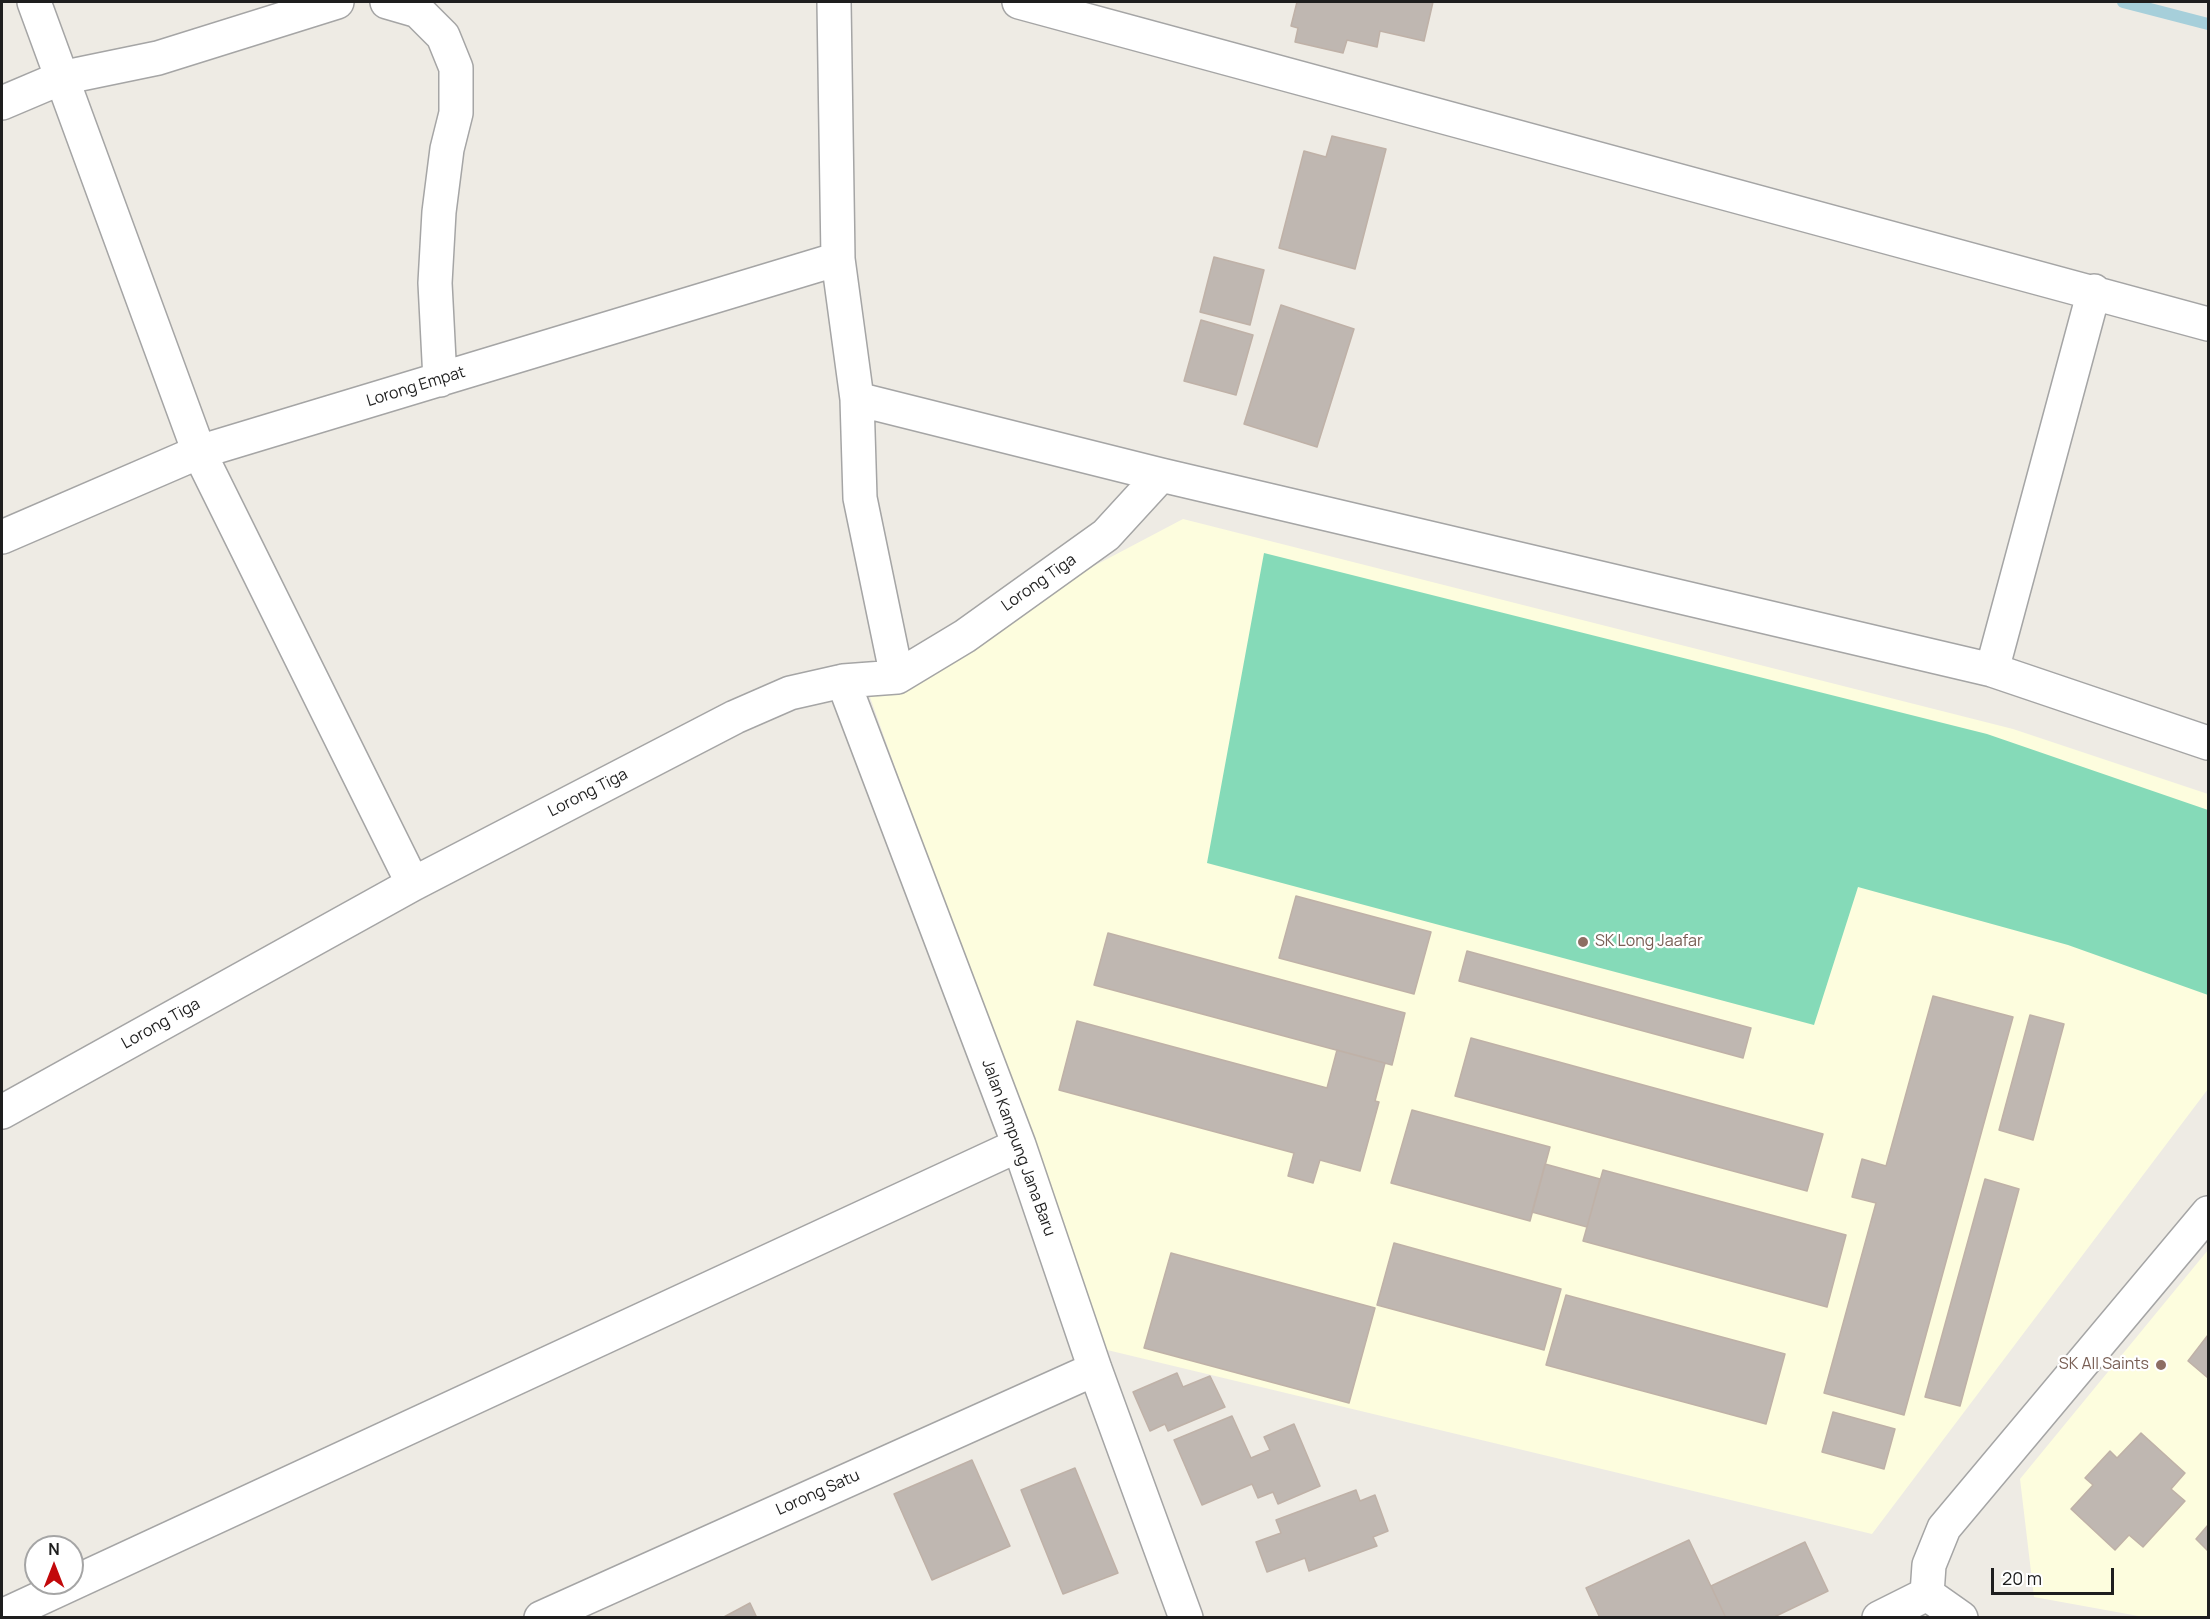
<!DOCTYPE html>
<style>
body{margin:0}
#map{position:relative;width:2210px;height:1619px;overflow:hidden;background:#eeebe4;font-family:Manrope,sans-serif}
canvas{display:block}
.frame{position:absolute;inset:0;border:3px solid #1e1e1e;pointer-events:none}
.north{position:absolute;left:24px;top:1535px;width:60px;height:60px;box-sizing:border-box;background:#fff;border:2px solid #a5a5a5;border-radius:50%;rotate:0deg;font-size:16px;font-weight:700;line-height:24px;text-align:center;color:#1e1e1e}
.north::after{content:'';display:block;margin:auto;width:21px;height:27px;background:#c2090b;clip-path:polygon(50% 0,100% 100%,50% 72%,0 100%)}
.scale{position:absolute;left:1991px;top:1568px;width:123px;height:27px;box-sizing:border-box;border:3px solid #1e1e1e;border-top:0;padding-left:8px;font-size:18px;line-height:21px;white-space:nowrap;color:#1e1e1e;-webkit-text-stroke:4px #fff;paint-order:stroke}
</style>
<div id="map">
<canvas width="2210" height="1619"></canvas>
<div class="frame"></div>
<div class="north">N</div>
<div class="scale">20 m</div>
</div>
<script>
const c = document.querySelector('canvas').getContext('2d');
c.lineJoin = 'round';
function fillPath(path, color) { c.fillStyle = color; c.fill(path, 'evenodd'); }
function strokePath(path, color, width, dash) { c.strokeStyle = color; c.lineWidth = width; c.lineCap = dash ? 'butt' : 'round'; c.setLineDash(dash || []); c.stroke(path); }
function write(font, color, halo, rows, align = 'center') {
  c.font = font + ' Manrope,sans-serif'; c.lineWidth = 4.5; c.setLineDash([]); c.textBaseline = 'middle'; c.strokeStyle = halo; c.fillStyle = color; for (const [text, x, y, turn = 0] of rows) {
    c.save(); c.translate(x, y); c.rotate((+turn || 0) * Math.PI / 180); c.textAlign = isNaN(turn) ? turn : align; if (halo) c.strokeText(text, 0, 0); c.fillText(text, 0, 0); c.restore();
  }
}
const education = new Path2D(`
 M1183 519 2013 729 2208 794V1089L1872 1534 1103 1349 866 686Z
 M2208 1250V1617H2144L2034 1597 2020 1479Z`);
const pitch = new Path2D(`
 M1264 553 1987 734 2208 810V995L2068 945 1858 887 1814 1025 1207 863Z`);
const stream = new Path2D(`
 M2123 2 2208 24`);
const building = new Path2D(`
 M1297 2H1433L1424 41 1380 31 1377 47 1347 40 1343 53 1295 42 1298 28 1291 26Z
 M1332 136 1386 149 1355 269 1279 248 1304 151 1326 157Z
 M1214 257 1264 270 1250 325 1200 312Z
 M1281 305 1354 329 1317 447 1244 424Z
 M1201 320 1253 335 1236 395 1184 381Z
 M1296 896 1431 932 1414 994 1279 958Z
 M1108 933 1405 1013 1392 1065 1094 985Z
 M1467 951 1751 1028 1743 1058 1459 981Z
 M1933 996 2013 1017 1904 1415 1824 1393 1876 1203 1852 1197 1862 1159 1886 1166Z
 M2030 1015 2064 1024 2033 1140 1999 1130Z
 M1077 1021 1327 1088 1337 1050 1385 1063 1375 1101 1379 1102 1360 1171 1320 1160 1313 1183 1288 1176 1294 1153 1059 1090Z
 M1471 1038 1823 1134 1807 1191 1455 1096Z
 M1412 1110 1550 1147 1530 1221 1391 1183Z
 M1545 1164 1600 1179 1587 1227 1532 1212Z
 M1603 1170 1846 1235 1827 1307 1583 1241Z
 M1985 1179 2019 1189 1960 1406 1925 1397Z
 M1394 1243 1561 1289 1544 1350 1377 1305Z
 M1171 1253 1375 1308 1349 1403 1144 1348Z
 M1566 1295 1785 1354 1766 1424 1546 1365Z
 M2208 1335V1378L2188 1361Z
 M1177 1373 1183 1387 1210 1376 1225 1407 1168 1431 1165 1424 1150 1431 1133 1392Z
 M1833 1412 1895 1429 1884 1469 1822 1452Z
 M1232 1416 1251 1458 1270 1450 1264 1437 1294 1424 1320 1486 1278 1504 1273 1492 1258 1498 1252 1484 1202 1505 1174 1440Z
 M2141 1433 2185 1473 2171 1489 2185 1501 2143 1547 2129 1535 2115 1550 2071 1509 2093 1485 2085 1478 2110 1451 2117 1458Z
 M972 1460 1010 1546 932 1580 894 1494Z
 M1075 1468 1118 1573 1063 1594 1021 1490Z
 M1356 1490 1360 1501 1375 1495 1388 1531 1373 1537 1377 1546 1309 1571 1305 1558 1267 1572 1256 1542 1281 1533 1276 1520Z
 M2208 1525V1551L2196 1539Z
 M1689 1540 1726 1618H1600L1586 1588Z
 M1805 1542 1828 1591 1772 1618H1726L1711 1586Z
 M750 1603 757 1618H722Z`);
const street = new Path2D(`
 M34 2 199 452 413 884
 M387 2 418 11 443 36 456 68V113L447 149 439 212 435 283 440 380
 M834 2 838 259 857 399 860 498 897 677
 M1019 2 2208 324
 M2 103 61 78 158 58 337 2
 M857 399 1161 475 1992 670 2208 743
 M2 537 199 452 838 259
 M1992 670 2094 291
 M843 681 1019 1145 1095 1369 1186 1618
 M2 1112 413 884 735 717 790 693 843 681 897 677 965 636 1106 535 1161 475
 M2 1616 1019 1145
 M541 1618 1095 1369
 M1879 1618 1927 1594
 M1961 1618 1927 1594 1929 1565 1944 1528 2208 1213`);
const markers = [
 [1583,942,6,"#8d6e63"],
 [2161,1365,6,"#8d6e63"]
];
const streetNames = [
 ["Lorong Empat",416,387,-17],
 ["Lorong Tiga",1039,583,-35],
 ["Lorong Tiga",588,793,-27],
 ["Lorong Tiga",161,1024,-29],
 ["Jalan Kampung Jana Baru",1018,1148,70],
 ["Lorong Satu",818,1493,-24]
];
const educationNames = [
 ["SK Long Jaafar",1595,942],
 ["SK All Saints",2149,1365,"right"]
];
fillPath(education, '#fdfdde');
fillPath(pitch, '#85dab8');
strokePath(stream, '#a6cfda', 12);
fillPath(building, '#bfb7b1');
strokePath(building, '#bfb1a7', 1.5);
strokePath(street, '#a5a5a5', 36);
strokePath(street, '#fff', 33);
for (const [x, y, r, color] of markers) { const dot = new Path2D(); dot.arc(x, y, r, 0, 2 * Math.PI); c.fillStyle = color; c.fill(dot); strokePath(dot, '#fff', 2); }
write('16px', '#1e1e1e', '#fff', streetNames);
write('16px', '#785e54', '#fff', educationNames, 'left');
</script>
